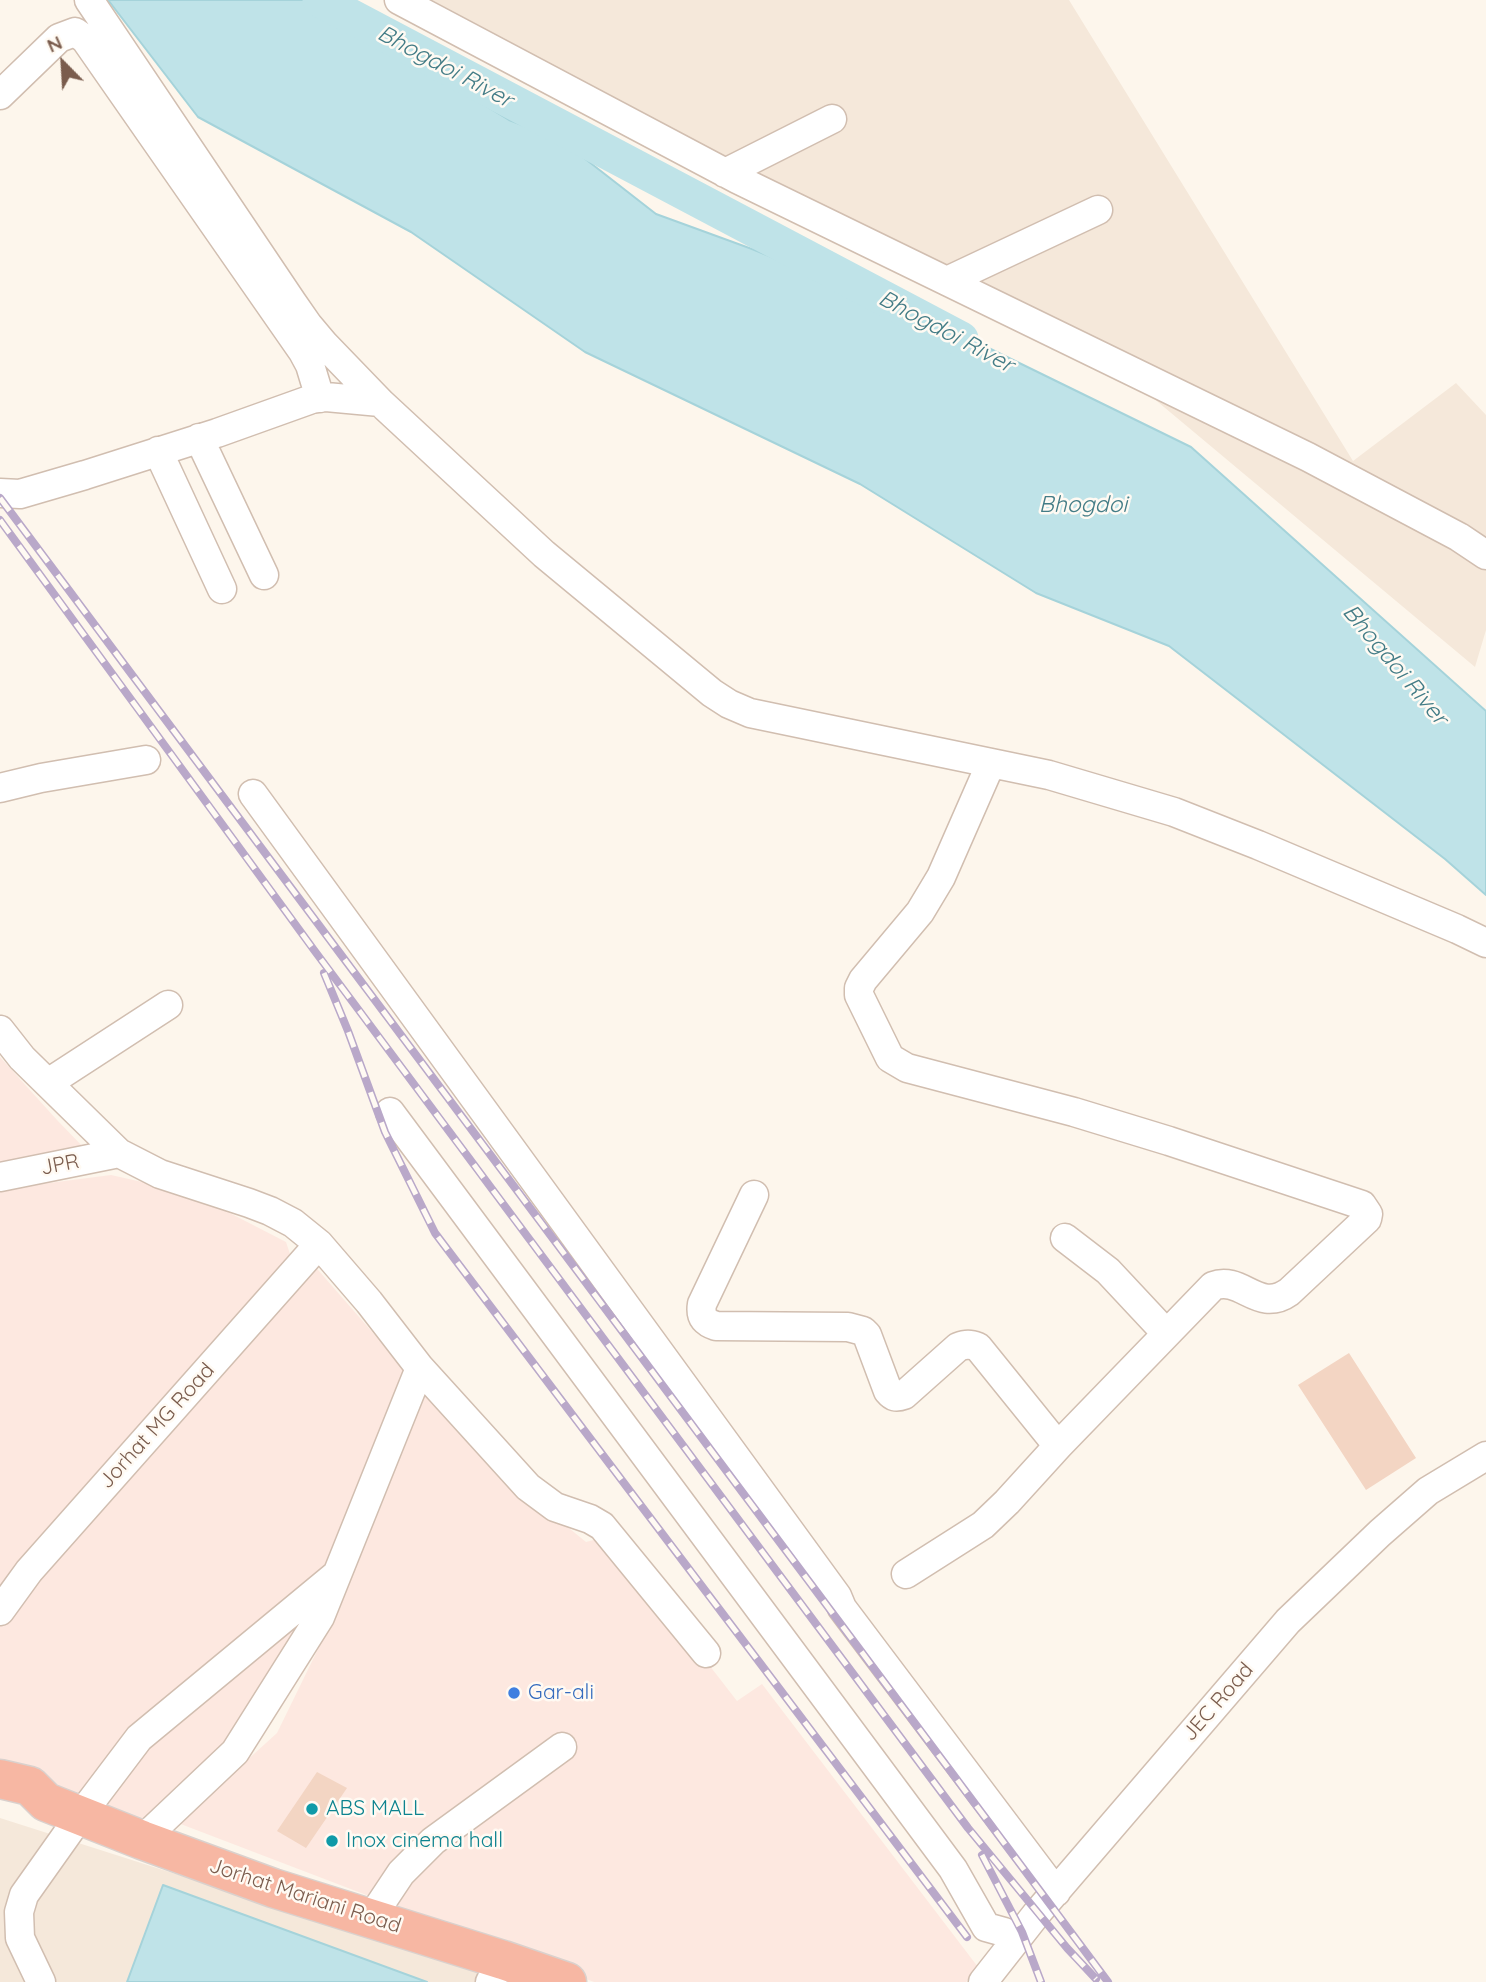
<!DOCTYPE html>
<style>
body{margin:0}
#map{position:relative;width:1486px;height:1982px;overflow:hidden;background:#fdf6ec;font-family:Quicksand,sans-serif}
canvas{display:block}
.north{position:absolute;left:28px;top:28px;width:70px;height:70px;-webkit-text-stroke:5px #fffaf3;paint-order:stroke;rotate:336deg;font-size:19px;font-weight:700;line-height:28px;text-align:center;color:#7a5c4d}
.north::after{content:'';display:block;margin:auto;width:24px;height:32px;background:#7a5c4d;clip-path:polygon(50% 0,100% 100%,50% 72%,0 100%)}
</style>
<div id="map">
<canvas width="1486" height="1982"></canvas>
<div class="north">N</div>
</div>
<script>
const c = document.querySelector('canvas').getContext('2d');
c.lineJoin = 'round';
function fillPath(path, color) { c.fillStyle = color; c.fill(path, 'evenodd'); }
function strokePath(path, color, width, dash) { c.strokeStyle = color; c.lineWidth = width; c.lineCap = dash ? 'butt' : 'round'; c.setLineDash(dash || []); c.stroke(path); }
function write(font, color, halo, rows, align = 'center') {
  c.font = font + ' Quicksand,sans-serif'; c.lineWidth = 5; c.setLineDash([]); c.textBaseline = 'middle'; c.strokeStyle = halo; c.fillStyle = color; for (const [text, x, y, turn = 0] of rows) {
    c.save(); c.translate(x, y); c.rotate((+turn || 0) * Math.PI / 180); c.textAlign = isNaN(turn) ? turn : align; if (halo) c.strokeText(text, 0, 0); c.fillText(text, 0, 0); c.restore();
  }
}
const residential = new Path2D(`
 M422 0H1069L1353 461 1456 383 1486 415V630L1475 667 1152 397 683 157Z
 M0 1818 229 1891 529 1982H0Z`);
const commercial = new Path2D(`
 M0 1057 57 1120 90 1154 0 1166Z
 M111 1175 191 1193 286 1242 293 1263 0 1595V1192L18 1187Z
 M312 1263 408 1373 283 1687 143 1821 0 1771V1624Z
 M425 1392 515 1484 586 1542 609 1536 737 1701 762 1684 978 1967 966 1982H594L178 1823 277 1733 320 1645Z`);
const water = new Path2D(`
 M108 0H337L450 84 509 120 561 140 656 214 752 249 960 334 1191 447 1486 711V895L1445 859 1169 646 1036 593 860 484 585 352 411 232 198 117Z
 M163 1885 427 1982H127Z`);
const river = new Path2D(`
 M320 0 961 339`);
const building = new Path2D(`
 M1349 1353 1416 1458 1366 1490 1298 1385Z
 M317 1772 347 1788 306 1848 277 1831Z`);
const minor = new Path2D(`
 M89 0 292 302 308 325 324 344 380 402 544 554 712 693 729 704 750 713 1049 775 1174 812 1258 845 1457 929 1486 943
 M399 0 737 179 1308 457 1459 537 1486 555
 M0 95 59 38 75 32 85 39 303 352 310 365 320 398
 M725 173 832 119
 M947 281 1098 210
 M199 438 264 575
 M158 451 222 589
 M0 493 20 494 85 475 217 433 312 399 326 397 380 402
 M0 788 41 778 146 760
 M253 794 837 1596 842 1608 1056 1892
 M0 1030 22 1058 119 1153 160 1174 249 1203 270 1211 293 1223 319 1244 369 1302 420 1368 528 1487 555 1507 590 1519 602 1526 706 1653
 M48 1083 168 1005
 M390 1112 953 1869 986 1927 1004 1932 1017 1938
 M0 1177 119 1153
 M754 1195 702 1304C700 1316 704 1322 716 1326L848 1327 863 1331 867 1335 888 1391C893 1397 896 1398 904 1395L958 1347C966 1344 970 1344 978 1347L1058 1446
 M1065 1238 1108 1271 1166 1333
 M906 1574 983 1525 1007 1502 1058 1446 1213 1286C1242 1275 1258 1314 1289 1292L1367 1219 1368 1214 1362 1205 1169 1141 1074 1112 907 1068 890 1058 859 995V988L863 980 920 912 941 877 991 763
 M0 1611 29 1571 319 1244
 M142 1840 235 1752 320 1617 420 1368
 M371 1918 401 1873 433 1841 562 1747
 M41 1982 20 1938 19 1912 24 1895 80 1816 139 1738 336 1575
 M490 1982 503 1960
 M983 1982 1038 1912 1288 1621 1380 1533 1428 1491 1486 1456`);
const highway = new Path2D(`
 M0 1779 30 1786 46 1802 142 1840 273 1888 503 1960 567 1982`);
const rail = new Path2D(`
 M0 498 1108 1982
 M0 520 314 950 968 1828 1067 1948 1096 1979
 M324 973 348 1031 385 1132 435 1233 967 1937
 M982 1855 1022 1932 1041 1982`);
const markers = [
 [514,1693,7,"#3f7fe0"],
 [312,1809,7,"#0f9aa8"],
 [332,1841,7,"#0f9aa8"]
];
const streetNames = [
 ["JPR",60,1165,-11],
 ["Jorhat MG Road",157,1426,-48],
 ["JEC Road",1218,1702,-49],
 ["Jorhat Mariani Road",305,1896,18]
];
const shopNames = [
 ["Gar-ali",528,1693]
];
const cultureNames = [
 ["ABS MALL",326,1809],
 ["Inox cinema hall",346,1841]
];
const waterNames = [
 ["Bhogdoi River",445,67,28],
 ["Bhogdoi River",946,332,28],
 ["Bhogdoi",1083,505],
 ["Bhogdoi River",1395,665,50]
];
fillPath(residential, '#f5e8da');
fillPath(commercial, '#fde8e0');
fillPath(water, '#bfe3e8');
strokePath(water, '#a5d3da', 2);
strokePath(river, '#bfe3e8', 35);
fillPath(building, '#f3d5c3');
strokePath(minor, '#d1beb0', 31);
strokePath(highway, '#dad1cd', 41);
strokePath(minor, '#fff', 28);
strokePath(highway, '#f7b7a3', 38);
strokePath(rail, '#b9a8c9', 8);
strokePath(rail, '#fffaf3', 5, [16]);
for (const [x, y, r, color] of markers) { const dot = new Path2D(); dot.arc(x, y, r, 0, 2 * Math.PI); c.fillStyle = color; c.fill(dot); strokePath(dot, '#fffaf3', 2.5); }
write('21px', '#7a5c4d', '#fffaf3', streetNames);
write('21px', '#366cbe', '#fffaf3', shopNames, 'left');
write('21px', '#0d838f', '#fffaf3', cultureNames, 'left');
write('italic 23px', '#437c86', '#fffaf3', waterNames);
</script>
